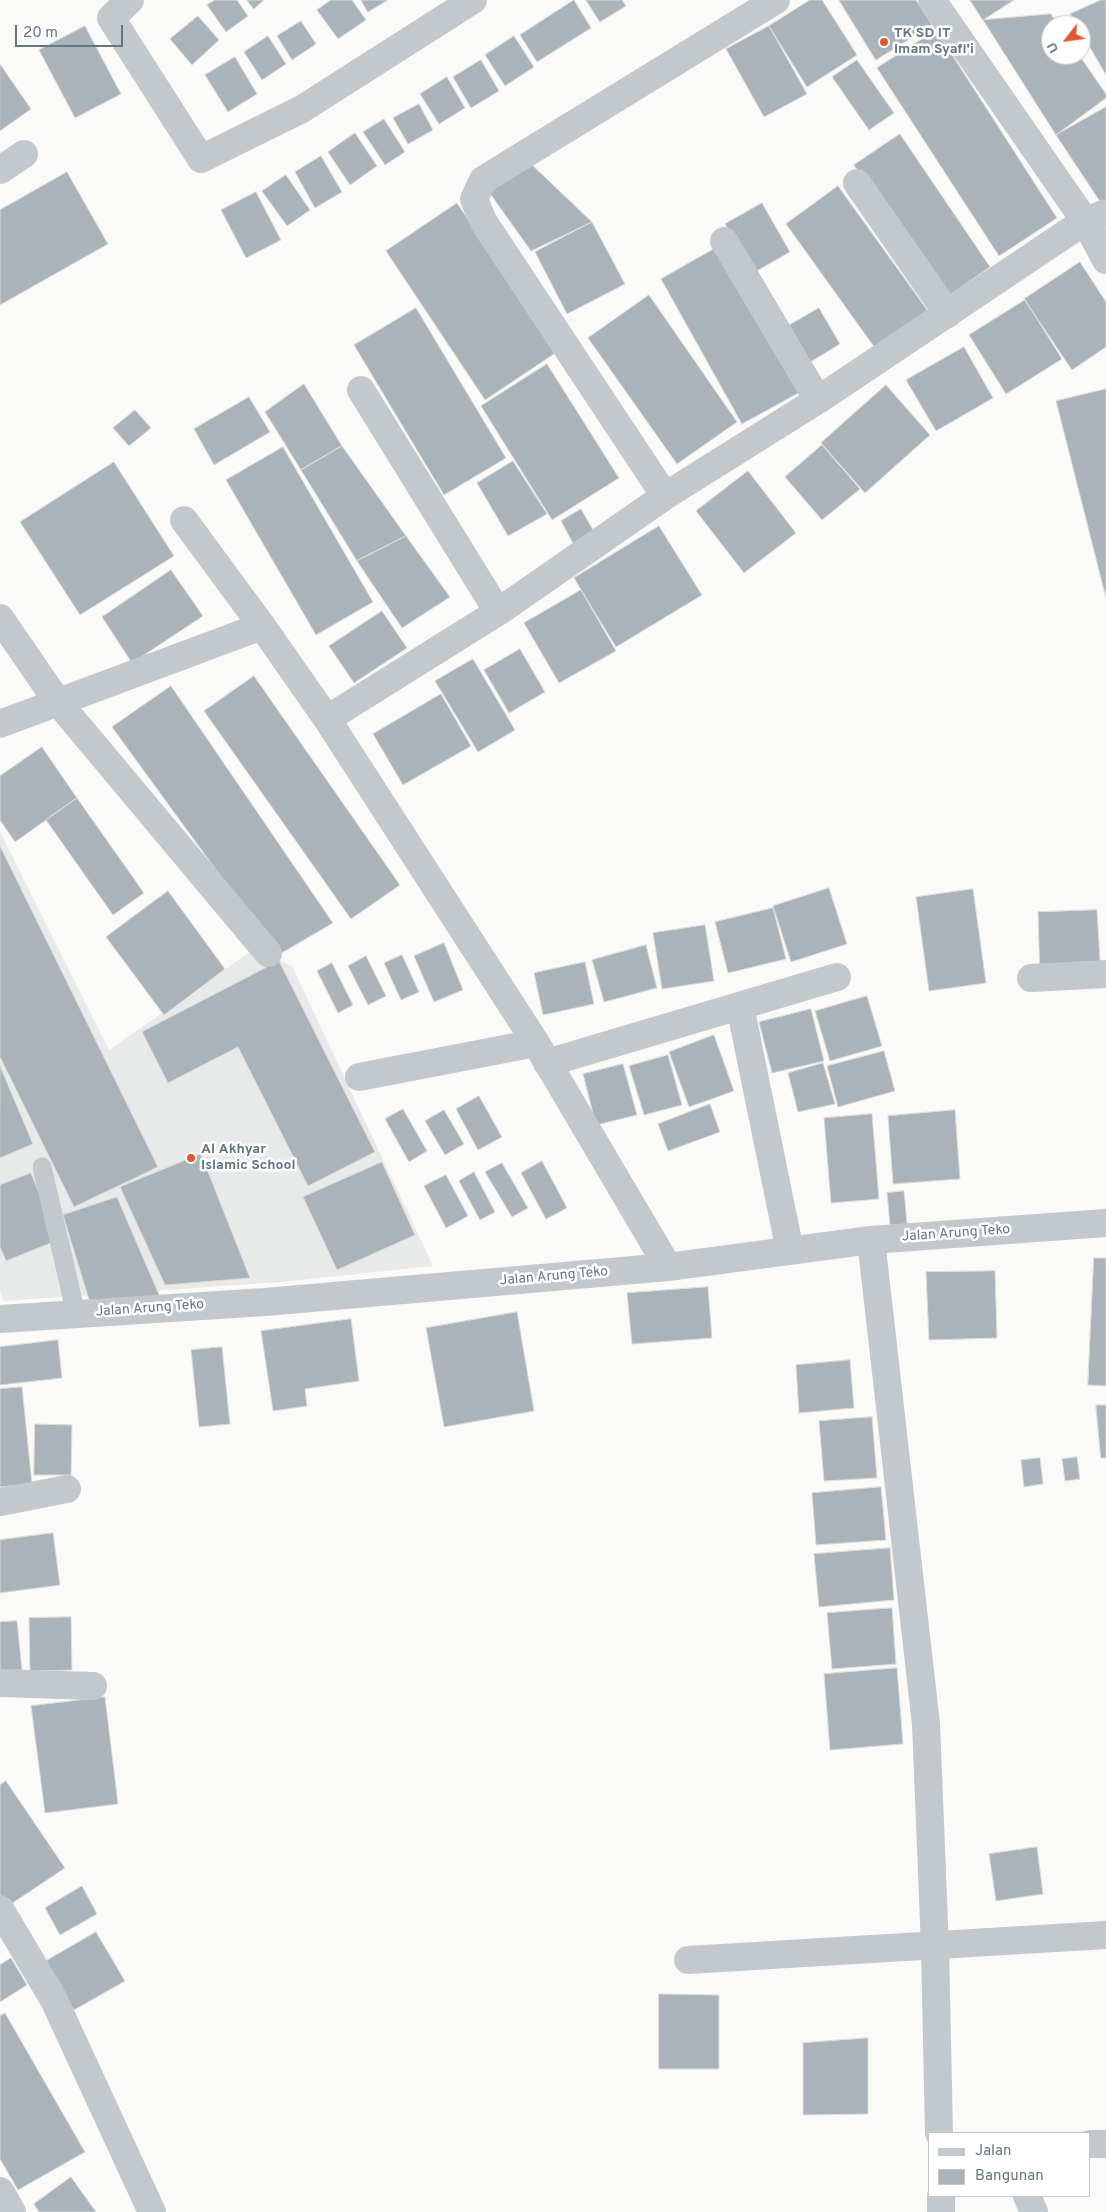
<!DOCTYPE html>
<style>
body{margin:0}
#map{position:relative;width:1106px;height:2212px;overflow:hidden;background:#fafaf8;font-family:Overpass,sans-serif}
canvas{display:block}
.legend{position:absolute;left:928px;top:2132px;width:162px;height:65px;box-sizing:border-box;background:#fff;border:1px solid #c1c8cd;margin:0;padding:6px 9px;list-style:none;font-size:15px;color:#657683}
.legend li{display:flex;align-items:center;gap:10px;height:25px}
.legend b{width:25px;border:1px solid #c1c8cd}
.north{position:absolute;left:1041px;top:15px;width:50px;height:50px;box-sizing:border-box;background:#fff;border:1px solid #c1c8cd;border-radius:50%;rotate:240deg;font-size:14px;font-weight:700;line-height:20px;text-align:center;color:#657683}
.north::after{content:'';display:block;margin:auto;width:18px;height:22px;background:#e4572e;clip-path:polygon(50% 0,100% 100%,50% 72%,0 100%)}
.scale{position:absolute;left:15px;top:25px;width:108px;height:22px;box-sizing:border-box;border:2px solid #657683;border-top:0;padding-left:6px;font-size:15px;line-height:18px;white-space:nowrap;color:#657683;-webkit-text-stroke:4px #fff;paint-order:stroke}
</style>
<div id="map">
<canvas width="1106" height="2212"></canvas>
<ul class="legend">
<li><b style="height:6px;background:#c3c8cc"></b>Jalan</li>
<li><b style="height:14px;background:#aab3b9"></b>Bangunan</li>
</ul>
<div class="north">U</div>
<div class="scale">20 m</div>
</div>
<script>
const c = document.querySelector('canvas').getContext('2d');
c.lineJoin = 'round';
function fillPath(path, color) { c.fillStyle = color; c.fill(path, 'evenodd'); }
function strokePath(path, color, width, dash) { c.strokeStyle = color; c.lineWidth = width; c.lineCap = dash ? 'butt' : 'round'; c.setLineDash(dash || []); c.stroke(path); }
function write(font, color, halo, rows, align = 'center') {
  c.font = font + ' Overpass,sans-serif'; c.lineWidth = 5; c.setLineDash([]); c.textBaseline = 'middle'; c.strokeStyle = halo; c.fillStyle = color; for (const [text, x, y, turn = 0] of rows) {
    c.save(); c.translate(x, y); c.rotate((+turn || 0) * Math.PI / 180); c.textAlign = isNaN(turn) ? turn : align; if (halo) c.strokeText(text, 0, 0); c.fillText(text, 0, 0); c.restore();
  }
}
const built = new Path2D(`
 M0 832 109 1050 254 949 292 966 433 1266 281 1282 4 1301 0 1291Z`);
const building = new Path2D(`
 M215 0H237L248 16 226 32 207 5Z
 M247 0H264L254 9Z
 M331 0H352L366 20 338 39 317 10Z
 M361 0H388L368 12Z
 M574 0 591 28 537 62 520 35Z
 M586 0H622L626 6 600 22Z
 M810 0H822L857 55 807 87 769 26Z
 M839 0H916L932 25 876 60Z
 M970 0H1014L983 20Z
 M1101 0H1106V75L1081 32V25H1077L1070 14Z
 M1051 14 1058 25H1051V55H1079L1106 94V98L1056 135 983 20Z
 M198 16 219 40 192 65 170 39Z
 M301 21 316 44 292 60 277 36Z
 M85 26 121 94 75 118 39 50Z
 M769 26 807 94 764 117 726 49Z
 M936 30 1057 218 999 256 877 68Z
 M268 36 286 64 262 80 244 52Z
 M514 36 534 67 505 86 485 55Z
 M235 57 257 94 228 112 205 75Z
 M481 60 499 91 471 108 453 77Z
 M857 60 894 113 869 130 832 77Z
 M0 64 31 109 0 131Z
 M447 77 465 108 439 124 420 94Z
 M419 104 433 130 408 144 393 118Z
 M1106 107V200L1101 203 1056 135Z
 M384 119 405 152 385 165 363 132Z
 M355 133 377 166 350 185 328 152Z
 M900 134 990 267 944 299 854 165Z
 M321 156 342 192 315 208 295 172Z
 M530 163 592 222 531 251 489 192Z
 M67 172 108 244 0 305V210Z
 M286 175 310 210 287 226 262 191Z
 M838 186 933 318 880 355 786 224Z
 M256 192 281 240 246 258 221 210Z
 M457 203 557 352 485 400 386 251Z
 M762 203 790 252 753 273 725 224Z
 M592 222 625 284 567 314 535 252Z
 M721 245 802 391 742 424 661 279Z
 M1080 262 1106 302V347L1072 370 1024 299Z
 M649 295 737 422 677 464 588 338Z
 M1025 300 1062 359 1006 394 969 335Z
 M416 308 506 458 444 495 354 345Z
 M819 308 840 344 807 364 786 327Z
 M964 347 993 398 936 431 906 380Z
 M547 364 619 478 552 520 481 406Z
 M304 384 342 446 301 470 265 412Z
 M886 385 930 435 865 493 821 443Z
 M1106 389V598L1056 401Z
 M249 397 270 432 214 465 194 429Z
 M135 410 151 428 129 446 113 428Z
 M822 445 860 489 822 520 785 477Z
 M342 446 406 536 357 561 301 470Z
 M283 447 373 602 316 635 226 480Z
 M513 461 547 514 508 536 477 483Z
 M114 462 174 556 80 615 20 522Z
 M748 471 796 533 744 573 696 511Z
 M581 509 596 535 575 547 561 521Z
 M659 526 702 595 616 647 574 578Z
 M406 536 450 597 402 628 357 561Z
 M171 570 203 616 132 663 102 617Z
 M581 590 616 651 559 683 524 623Z
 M382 611 407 648 354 683 329 646Z
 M520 649 545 692 509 713 484 670Z
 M473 659 515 730 478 752 435 681Z
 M254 676 400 885 351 919 204 711Z
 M171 686 333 923 278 955 112 727Z
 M441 694 471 746 403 785 373 734Z
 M42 747 77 798 15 842 0 820V776Z
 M77 798 144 893 113 915 46 820Z
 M0 846 158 1167 74 1207 0 1057Z
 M829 888 847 944 791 962 773 906Z
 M973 889 986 983 929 991 916 897Z
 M168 891 225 969 164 1015 106 937Z
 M773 908 786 959 728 973 715 922Z
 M1097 910 1101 977 1040 980 1038 912Z
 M705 925 714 981 662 989 653 933Z
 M444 943 463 990 434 1002 414 956Z
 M646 945 657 988 604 1002 592 960Z
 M402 955 419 992 401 1000 384 963Z
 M366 956 386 996 368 1005 348 966Z
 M279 961 375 1152 308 1186 238 1047 168 1083 142 1032Z
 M585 962 594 1004 543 1015 534 973Z
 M332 963 353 1005 338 1013 317 971Z
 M867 996 882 1046 830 1061 815 1011Z
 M811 1009 824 1061 772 1073 759 1022Z
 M714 1035 734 1091 689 1107 669 1052Z
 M884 1051 895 1091 838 1107 827 1066Z
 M668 1055 682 1105 644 1115 629 1066Z
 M823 1063 835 1104 798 1112 788 1073Z
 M623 1064 637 1115 596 1125 583 1074Z
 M0 1066 33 1144 0 1158Z
 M479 1096 502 1137 478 1150 456 1109Z
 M710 1104 720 1132 668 1151 658 1124Z
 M403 1109 427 1151 409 1162 385 1119Z
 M444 1110 464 1144 445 1155 425 1121Z
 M955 1110 960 1179 893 1184 888 1116Z
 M872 1114 879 1199 831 1203 824 1118Z
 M201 1154 250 1278 165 1285 120 1187Z
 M542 1161 567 1208 546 1219 521 1173Z
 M382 1162 415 1235 337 1270 303 1197Z
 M502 1163 528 1208 512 1217 485 1172Z
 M474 1172 495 1212 480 1220 459 1181Z
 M31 1173 58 1240 6 1261 0 1247V1185Z
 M446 1175 468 1216 446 1228 424 1186Z
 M904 1191 907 1224 890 1225 887 1193Z
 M117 1197 160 1297 90 1303 63 1215Z
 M1094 1258H1106V1386L1088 1385Z
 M995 1271 997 1338 929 1340 926 1272Z
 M708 1287 712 1338 632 1344 627 1293Z
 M517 1312 534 1411 444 1427 426 1328Z
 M351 1319 359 1381 305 1389 307 1406 273 1411 261 1331Z
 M58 1340 62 1378 0 1385V1347Z
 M222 1347 230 1424 199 1427 191 1350Z
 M850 1360 854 1408 799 1413 796 1365Z
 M22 1387 32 1484 0 1487V1389Z
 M1096 1405H1106V1458H1101Z
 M872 1417 877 1478 824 1481 819 1421Z
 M35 1424 72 1425 71 1475H34Z
 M1077 1457 1080 1479 1065 1481 1062 1459Z
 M1040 1458 1043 1484 1024 1487 1021 1460Z
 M881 1487 886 1540 816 1545 812 1493Z
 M53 1533 60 1585 0 1593V1540Z
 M890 1548 894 1600 819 1607 814 1554Z
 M892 1608 896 1664 832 1669 827 1613Z
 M71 1617 72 1670 30 1671 29 1618Z
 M17 1621 22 1670 0 1671V1622Z
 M897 1668 903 1744 830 1750 824 1674Z
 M105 1697 118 1804 45 1813 31 1706Z
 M6 1781 65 1868 5 1908 0 1900V1785Z
 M1037 1847 1043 1894 996 1901 989 1854Z
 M82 1886 97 1914 60 1935 45 1908Z
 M96 1932 125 1981 74 2010 46 1961Z
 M11 1958 27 1985 0 2002V1965Z
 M659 1994 719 1995V2069H659Z
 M5 2013 85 2152 18 2190 0 2159V2016Z
 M868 2038V2114L803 2115V2043Z
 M71 2177 96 2212H39L34 2204Z`);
const service = new Path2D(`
 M42 1167 76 1314`);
const minor = new Path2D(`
 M130 0 111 18 201 159 302 109 473 0
 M932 0 1085 221 1106 260
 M0 170 24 154
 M857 183 948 314
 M724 241 818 400
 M361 390 498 612
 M665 496 483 221 474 199 483 180 776 0
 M184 520 262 626
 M0 618 57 701 268 953
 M327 719 536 1043 668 1267
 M0 724 262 626 327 719 498 612 665 496 818 400 1085 221 1106 213
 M1031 978 1106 974
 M740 1006 790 1251
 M547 1063 837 977
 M359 1077 536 1043
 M871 1240 926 1724 935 1947 939 2133
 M0 1319 265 1302 668 1267 871 1240 1106 1223
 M0 1502 67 1489
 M0 1683 93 1686
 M0 1909 54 2000 152 2212
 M688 1960 1106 1935
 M1090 2144H1106
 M0 2191 12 2212
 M941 2196V2212
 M1027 2196 1034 2212`);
const markers = [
 [884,42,5,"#e4572e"],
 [191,1158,5,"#e4572e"]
];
const poiNames = [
 ["TK SD IT",894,34],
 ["Imam Syafi'i",894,50],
 ["Al Akhyar",201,1150],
 ["Islamic School",201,1166]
];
const streetNames = [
 ["Jalan Arung Teko",956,1234,-4],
 ["Jalan Arung Teko",554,1277,-5],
 ["Jalan Arung Teko",150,1309,-4]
];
fillPath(built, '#e8e9e9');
fillPath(building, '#aab3b9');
strokePath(building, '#dcdcda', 1);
strokePath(service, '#c3c8cc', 19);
strokePath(minor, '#c3c8cc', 28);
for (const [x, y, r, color] of markers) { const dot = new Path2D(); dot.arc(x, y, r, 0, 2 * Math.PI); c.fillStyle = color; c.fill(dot); strokePath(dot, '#fff', 2); }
write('bold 14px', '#657683', '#fff', poiNames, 'left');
write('14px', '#657683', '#fff', streetNames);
</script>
